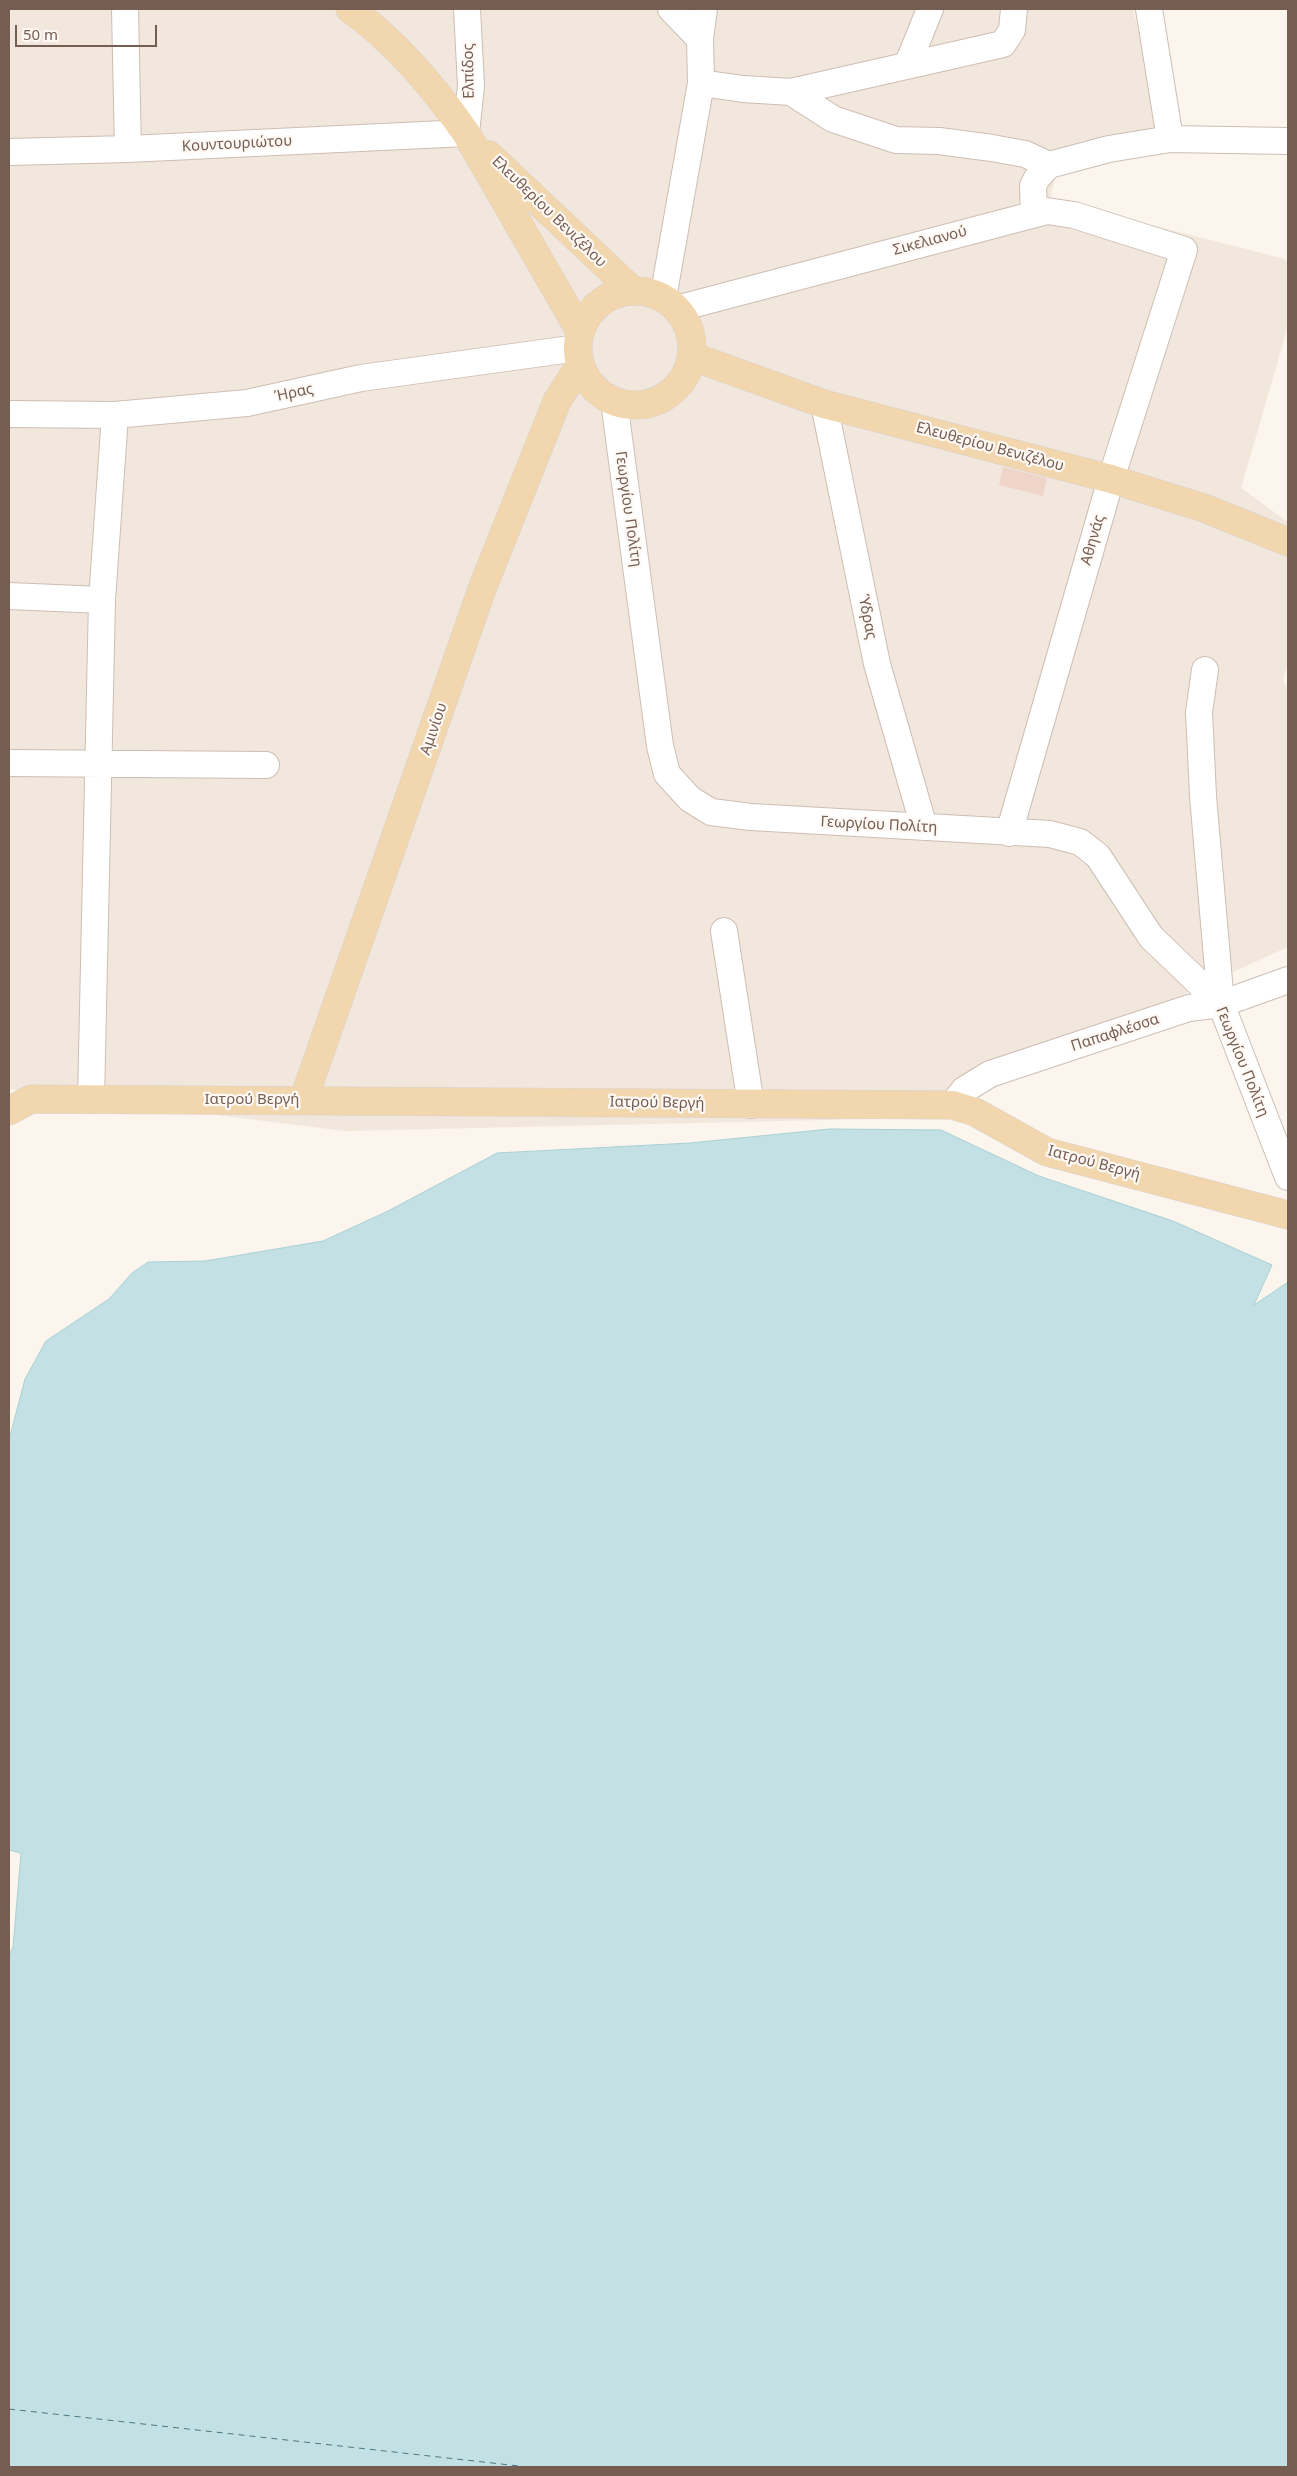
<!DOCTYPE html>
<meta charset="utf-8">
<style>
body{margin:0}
#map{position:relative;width:1297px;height:2476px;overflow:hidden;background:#fbf5ed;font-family:"Noto Sans",sans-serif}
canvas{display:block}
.frame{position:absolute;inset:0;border:10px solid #755d52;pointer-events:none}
.scale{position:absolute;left:15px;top:25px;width:142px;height:22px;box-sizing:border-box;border:2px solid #755d52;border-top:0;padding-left:6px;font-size:15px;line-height:18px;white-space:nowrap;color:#755d52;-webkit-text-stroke:4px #fef9f4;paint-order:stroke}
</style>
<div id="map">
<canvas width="1297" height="2476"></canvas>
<div class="frame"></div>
<div class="scale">50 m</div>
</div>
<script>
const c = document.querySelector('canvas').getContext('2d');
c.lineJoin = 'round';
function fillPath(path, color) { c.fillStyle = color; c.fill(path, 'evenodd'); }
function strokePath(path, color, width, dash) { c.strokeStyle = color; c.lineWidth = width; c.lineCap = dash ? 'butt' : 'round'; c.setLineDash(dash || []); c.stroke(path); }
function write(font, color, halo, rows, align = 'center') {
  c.font = font + ' "Noto Sans",sans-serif'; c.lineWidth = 4.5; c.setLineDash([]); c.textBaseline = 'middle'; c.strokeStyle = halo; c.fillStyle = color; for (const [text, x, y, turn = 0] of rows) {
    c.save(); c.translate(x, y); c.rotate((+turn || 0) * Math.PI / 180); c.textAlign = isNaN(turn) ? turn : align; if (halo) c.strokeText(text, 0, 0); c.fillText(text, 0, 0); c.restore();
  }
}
const residential = new Path2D(`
 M9 9H1133L1167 146 1056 173 1050 199 1288 260V326L1241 488 1288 522V664L1283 680 1288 690V947L912 1118 345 1131 9 1089Z`);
const water = new Path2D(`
 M830 1129 941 1130 1039 1176 1173 1221 1272 1265 1254 1305 1288 1282V2467H9V1956L13 1947 21 1853 9 1850V1440L25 1379 46 1341 109 1299 132 1273 148 1262 205 1261 323 1241 388 1211 497 1153 690 1143Z`);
const ferry = new Path2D(`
 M9 2409 528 2467`);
const building = new Path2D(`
 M1003 467 1047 478 1043 496 999 485Z`);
const minor = new Path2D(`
 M125 9 128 149
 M1149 9 1170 139
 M700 39 704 9
 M907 66 930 9
 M701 83 743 89 791 92 833 119 896 140 939 141 992 148 1025 154 1049 165
 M791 92 1003 44 1012 30 1014 9
 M9 152 128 149 466 133 471 86 467 9
 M1034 214 1033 186 1037 178 1049 165 1109 149 1170 139 1288 141
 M663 298 701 83 700 39 671 9
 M676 309 1047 211 1074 215 1184 250 1111 479 1009 833
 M614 401 660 746 667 774 690 799 711 812 751 817 1050 834 1080 842 1098 856 1151 937 1221 1004 1288 1177
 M824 404 877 664 924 827
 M9 414 115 415 247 403 361 378 578 348
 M9 596 102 600
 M1205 670 1199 712 1203 796 1221 1004
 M9 763 266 765
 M724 931 751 1105
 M91 1100 102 600 115 415
 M952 1105 964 1090 990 1074 1189 1008 1221 1004 1288 980`);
const major = new Path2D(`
 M350 9C396 42 434 87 466 133L580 331
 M489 155 633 291
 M578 348a57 57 0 1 1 114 0a57 57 0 1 1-114 0Z
 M691 356 824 404 1111 479 1204 508 1288 542
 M303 1101 482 589 557 401 580 365
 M9 1111 31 1099 952 1105 975 1112 1047 1152 1288 1215`);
const streetNames = [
 ["Ελπίδος",469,71,-91],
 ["Κουντουριώτου",237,144,-3],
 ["Ελευθερίου Βενιζέλου",549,212,44],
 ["Σικελιανού",930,241,-15],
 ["Ήρας",294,393,-12],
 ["Ελευθερίου Βενιζέλου",990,447,15],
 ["Γεωργίου Πολίτη",628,509,82],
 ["Αθηνάς",1093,540,-74],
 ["Ύδρας",867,617,79],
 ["Αμινίου",434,729,-71],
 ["Γεωργίου Πολίτη",879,825,3],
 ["Παπαφλέσσα",1115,1033,-18],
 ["Γεωργίου Πολίτη",1242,1062,68],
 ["Ιατρού Βεργή",252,1100],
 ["Ιατρού Βεργή",657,1103,1],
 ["Ιατρού Βεργή",1094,1163,15]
];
fillPath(residential, '#f2e7dc');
fillPath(water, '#c3e0e4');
strokePath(water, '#aad0d4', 1);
strokePath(ferry, '#4a787f', 1, [6, 5]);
fillPath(building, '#eed5c8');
strokePath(minor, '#cdbeb4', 28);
strokePath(major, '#d8d2cf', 29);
strokePath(minor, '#fff', 26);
strokePath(major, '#f2d6ae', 28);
write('15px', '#755d52', '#fef9f4', streetNames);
</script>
